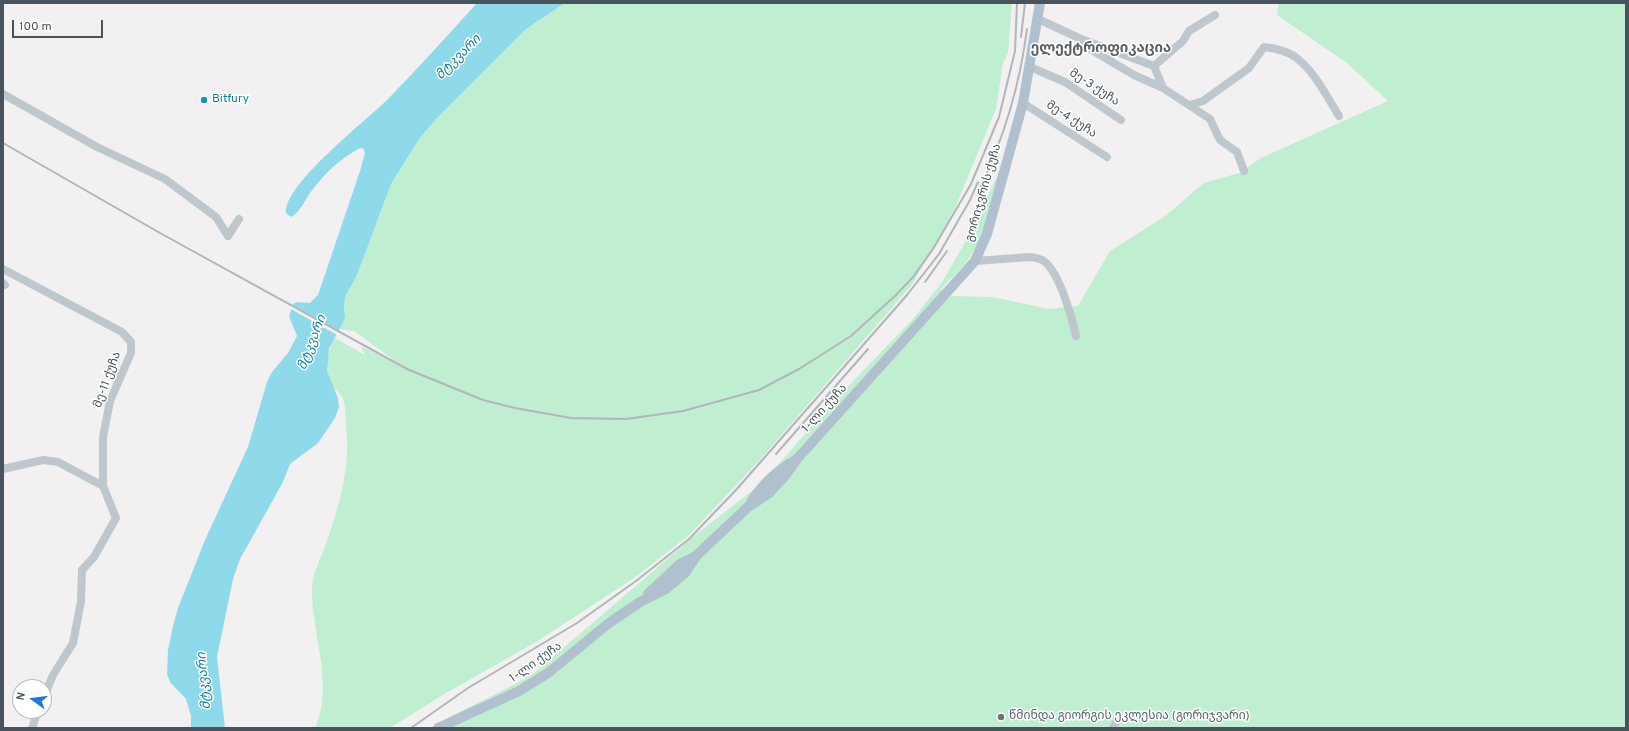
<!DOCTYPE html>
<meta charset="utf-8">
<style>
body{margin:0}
#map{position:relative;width:1629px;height:731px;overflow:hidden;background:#f2f0f0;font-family:Overpass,sans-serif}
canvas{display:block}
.frame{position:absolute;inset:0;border:4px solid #48535d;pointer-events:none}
.north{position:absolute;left:12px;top:679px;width:40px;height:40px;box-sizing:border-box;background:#fff;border:1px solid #b6babe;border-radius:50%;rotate:284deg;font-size:11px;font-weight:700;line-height:16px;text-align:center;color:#48535d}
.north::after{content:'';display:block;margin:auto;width:14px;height:18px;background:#1d77de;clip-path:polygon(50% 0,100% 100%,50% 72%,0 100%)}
.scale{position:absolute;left:12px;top:20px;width:91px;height:18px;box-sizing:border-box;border:2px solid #48535d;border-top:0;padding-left:5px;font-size:12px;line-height:14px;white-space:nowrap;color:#48535d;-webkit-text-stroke:3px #fff;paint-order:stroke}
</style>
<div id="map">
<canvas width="1629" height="731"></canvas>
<div class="frame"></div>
<div class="north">N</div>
<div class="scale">100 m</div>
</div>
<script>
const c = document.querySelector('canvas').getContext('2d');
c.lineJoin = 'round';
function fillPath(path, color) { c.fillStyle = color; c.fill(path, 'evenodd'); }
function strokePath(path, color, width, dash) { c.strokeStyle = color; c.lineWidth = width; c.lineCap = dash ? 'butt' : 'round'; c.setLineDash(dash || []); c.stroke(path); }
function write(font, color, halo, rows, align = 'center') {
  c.font = font + ' Overpass,"Noto Sans Georgian",sans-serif'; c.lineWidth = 3; c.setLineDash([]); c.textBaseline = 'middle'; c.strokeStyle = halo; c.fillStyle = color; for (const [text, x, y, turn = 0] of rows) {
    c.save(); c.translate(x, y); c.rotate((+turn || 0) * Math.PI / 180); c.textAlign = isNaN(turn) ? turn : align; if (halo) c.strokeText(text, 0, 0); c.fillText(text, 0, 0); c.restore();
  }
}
const green = new Path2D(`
 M565 3H1012L1008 53 1003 63 996 109 950 220 911 286 756 464 688 536 634 578 536 642 441 696 390 728H315C335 686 311 633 312 587 312 574 323 554 327 541 340 504 351 465 346 425 345 418 346 405 343 398 340 393 334 389 331 384 324 368 327 353 335 338L365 355 361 346 405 368 354 331 339 329 345 315 344 305 345 297 357 275 391 184 419 139 436 119 526 29Z
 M1279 3H1626V728H431C464 708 500 693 533 674L694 536 762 483 833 402 913 319 943 281 968 237 1000 170C993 200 987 231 970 257 963 269 950 278 941 289L949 296 993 297 1048 309 1078 306 1110 251 1164 217 1204 183 1239 173 1261 158 1388 101 1347 63 1277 15Z`);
const water = new Path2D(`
 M477 3H565L526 29 436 119 419 139 391 184 357 275 345 297 344 305 345 318 329 349 327 371 338 398 339 407 335 418 318 443 290 464 283 482 240 559 233 579 217 657 225 728H191V716L186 699 170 682 167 674 168 650 173 626 178 608 205 540 248 447 267 382 272 372 288 353 297 336 289 316 293 304 297 302 310 303 318 295 360 171 365 153 363 148C358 148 355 151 350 154 334 164 321 178 310 193 304 202 300 212 291 217L286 213C283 185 367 120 388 99 418 68 448 35 477 3Z`);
const pier = new Path2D(`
 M291 304 340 331 339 336 289 308Z`);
const minor = new Path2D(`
 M1038 19 1081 39 1154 66 1163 88
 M1081 39 1090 49 1134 75 1163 88 1210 119 1220 140 1237 152 1244 171
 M1154 66 1183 41 1189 31 1215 15
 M1030 67 1065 82 1121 120
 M3 94 97 147 165 179 216 217 228 236 239 219
 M1023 103 1107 157
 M1190 105 1203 101 1249 68 1264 47C1275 48 1291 52 1299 60 1316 74 1327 97 1339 116
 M975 261 1030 257C1036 258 1040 258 1045 262 1060 275 1072 317 1076 336
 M3 269 122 332 131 342V353L110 401 103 437V486L116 518 94 557 82 570 81 601 73 643 53 675 44 697
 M3 283 5 285
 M3 469 43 460 58 462 103 486
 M32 728 38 711
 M1113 728 1118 719`);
const major = new Path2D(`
 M751 502C763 484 775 472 794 461
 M648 594 680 564 696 556
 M438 728 519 691 548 673 609 623 640 602 666 589 685 573 697 555 748 507 769 493 784 477 797 459 975 261 987 234 1023 103 1040 3`);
const rail = new Path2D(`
 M1021 37 1025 3
 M3 143 160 233 407 369 483 400 515 408 571 418 626 419 683 411 759 390 799 369 851 336 896 295 913 277 933 249 971 184 999 117 1015 51 1017 3
 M979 191C1003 140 1020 85 1027 29
 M925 282 947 251
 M776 454 868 349
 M411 728 468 688 577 623 636 581 689 539 736 490 907 295 939 254 970 200 978 182`);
const markers = [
 [204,100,4,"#0f9aa8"],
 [1001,717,4,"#6b7280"]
];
const streetNames = [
 ["მე-3 ქუჩა",1094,88,33],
 ["მე-4 ქუჩა",1071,120,33],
 ["გორიჯვრის ქუჩა",984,193,-74],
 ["მე-11 ქუჩა",108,380,-70],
 ["1-ლი ქუჩა",825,409,-48],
 ["1-ლი ქუჩა",536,663,-35]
];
const cultureNames = [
 ["Bitfury",212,100]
];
const worshipNames = [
 ["წმინდა გიორგის ეკლესია (გორიჯვარი)",1009,717]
];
const waterNames = [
 ["მტკვარი",459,58,-45],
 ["მტკვარი",313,343,-69],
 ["მტკვარი",205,681,-95]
];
const quarterNames = [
 ["ელექტროფიკაცია",1101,49]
];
fillPath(green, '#bfeed0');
fillPath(water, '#8ed9ea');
fillPath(pier, '#f2f0f0');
strokePath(minor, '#bec7ce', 8);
strokePath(major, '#b0c0ce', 10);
strokePath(rail, '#b2b5ba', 2);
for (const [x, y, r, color] of markers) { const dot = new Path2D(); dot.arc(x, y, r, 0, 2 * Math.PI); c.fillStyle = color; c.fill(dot); strokePath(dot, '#fff', 1.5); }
write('12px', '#48535d', '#fff', streetNames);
write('12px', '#0d838f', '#fff', cultureNames, 'left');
write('12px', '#5b616d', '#fff', worshipNames, 'left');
write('italic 13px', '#108099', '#fff', waterNames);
write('bold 14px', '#5c6064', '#fff', quarterNames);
</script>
